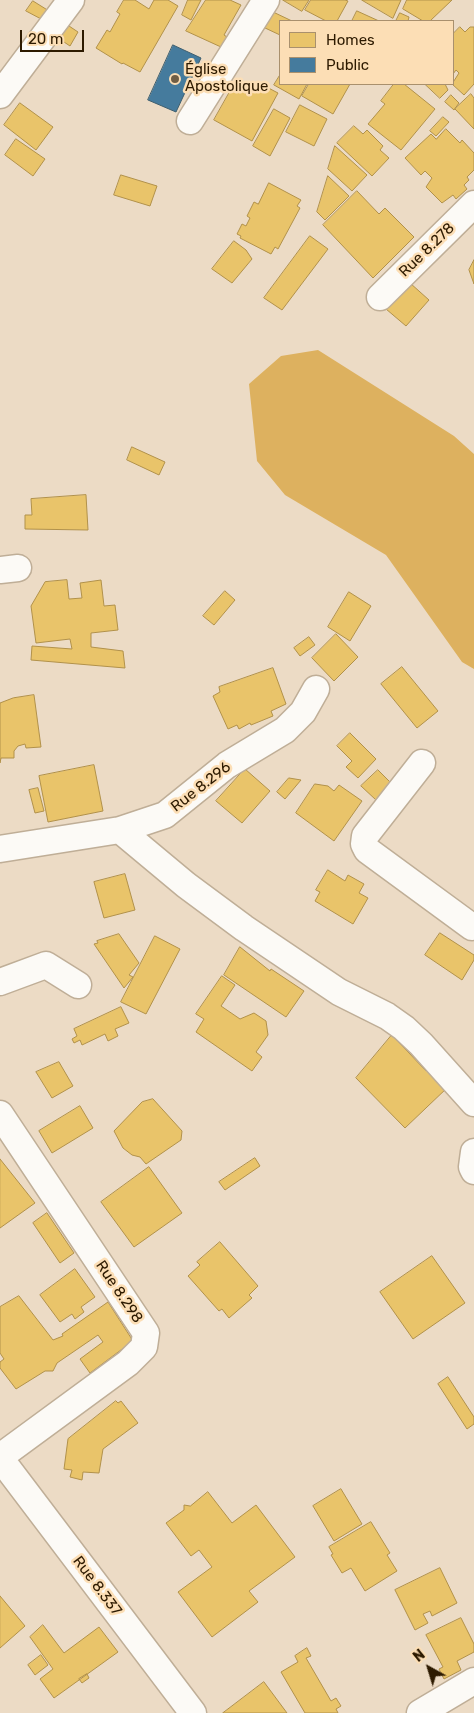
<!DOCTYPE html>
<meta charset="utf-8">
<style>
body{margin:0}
#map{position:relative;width:474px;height:1713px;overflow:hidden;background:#ecdbc5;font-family:Rubik,sans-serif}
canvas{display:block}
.legend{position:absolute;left:279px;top:20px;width:175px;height:65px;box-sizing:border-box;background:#fcdeb5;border:1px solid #a9906d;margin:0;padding:6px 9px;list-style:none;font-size:15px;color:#2d1a00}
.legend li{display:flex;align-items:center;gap:10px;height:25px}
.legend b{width:25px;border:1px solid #a9906d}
.north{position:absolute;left:404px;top:1643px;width:50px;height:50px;-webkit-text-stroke:4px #fcdeb5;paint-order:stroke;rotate:321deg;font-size:14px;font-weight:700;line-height:20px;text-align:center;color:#2d1a00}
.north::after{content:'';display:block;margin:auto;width:18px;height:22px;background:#2d1a00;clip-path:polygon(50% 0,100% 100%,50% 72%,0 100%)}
.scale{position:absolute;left:20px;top:30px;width:64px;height:22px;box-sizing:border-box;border:2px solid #2d1a00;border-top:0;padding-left:6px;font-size:15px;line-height:18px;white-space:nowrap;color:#2d1a00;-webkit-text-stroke:4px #fcdeb5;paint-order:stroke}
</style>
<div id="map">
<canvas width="474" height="1713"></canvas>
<ul class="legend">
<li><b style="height:14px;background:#e9c46a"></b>Homes</li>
<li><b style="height:14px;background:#457b9d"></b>Public</li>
</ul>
<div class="north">N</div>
<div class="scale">20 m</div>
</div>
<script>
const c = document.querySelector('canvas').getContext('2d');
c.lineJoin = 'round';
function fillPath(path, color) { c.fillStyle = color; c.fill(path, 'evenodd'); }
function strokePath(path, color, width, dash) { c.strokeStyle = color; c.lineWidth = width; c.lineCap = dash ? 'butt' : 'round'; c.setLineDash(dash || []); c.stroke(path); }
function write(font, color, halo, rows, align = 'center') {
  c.font = font + ' Rubik,sans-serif'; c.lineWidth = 5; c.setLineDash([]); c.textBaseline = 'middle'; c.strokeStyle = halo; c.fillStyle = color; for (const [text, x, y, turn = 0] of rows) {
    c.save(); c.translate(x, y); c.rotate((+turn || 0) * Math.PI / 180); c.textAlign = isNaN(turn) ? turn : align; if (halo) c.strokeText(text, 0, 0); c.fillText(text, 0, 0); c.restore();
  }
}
const forest = new Path2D(`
 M318 350 454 436 474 454V669L462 662 386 555 285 495 257 461 249 384 281 356Z`);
const homes = new Path2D(`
 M124 0H135L149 9 154 0H168L178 6 140 72 123 63 122 64 96 48 107 30 110 32 120 14 117 12Z
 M188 0H201L191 20 182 15Z
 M206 0H230L241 5 224 35 227 37 221 47 186 31Z
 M283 0H309L302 11Z
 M311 0H345L348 1 337 21H326L305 10Z
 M362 0H401L393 18Z
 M407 0H452L430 21H423L403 9Z
 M33 1 49 11 43 20 26 11Z
 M271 11 292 21H280V35L263 27Z
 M357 11 379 21H352Z
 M400 13 409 17 408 21H396Z
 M66 24 78 32 70 46 58 38Z
 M460 27 465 32 470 27H474V84L464 95 452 84 459 73 456 70 453 74V34Z
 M280 75V84H307L299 99 274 85Z
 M236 81 252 90 257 82 278 93 252 141 214 120Z
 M309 84H350L333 114 302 96Z
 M394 84H404L435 109 401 150 368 124 385 104 381 101Z
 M425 84H445L448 90 440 98Z
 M471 94 474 98V129L455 109Z
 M451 95 459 103 454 110 445 102Z
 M20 103 53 127 36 150 4 125Z
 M300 105 327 119 314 146 286 132Z
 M274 109 290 118 270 156 253 146Z
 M443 117 449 122 436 136 430 131Z
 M354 126 363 134 367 130 383 146 380 150 389 158 372 176 337 143Z
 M446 129 460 143 462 140 474 153V170L467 177 469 180 464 185 467 189 456 199 453 195 442 203 426 187 432 178 425 171 421 175 405 158 431 134 436 139Z
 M16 139 45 159 33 176 5 155Z
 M335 146 367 175 352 191 328 169Z
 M121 175 157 186 150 206 114 195Z
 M328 176 349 196 325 220 317 212Z
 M269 183 301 200 297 206 300 208 278 249 275 247 271 254 240 238 241 236 237 234 242 224 246 226 250 218 247 216 254 202 258 204Z
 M357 191 379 214 385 208 414 237 373 278 323 225Z
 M310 236 328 249 282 310 264 298Z
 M234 241 246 250 252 259 232 283 212 269Z
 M474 260V284L469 270Z
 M410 283 429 300 406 326 386 309Z
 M132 447 165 462 159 475 127 460Z
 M86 495 88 530 25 529V515H32L31 499Z
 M67 580 69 599 82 598 80 583 101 580 104 606 115 605 118 630 91 633V647L123 651 125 668 31 660 32 646 72 649 70 639 36 643 31 606 45 582Z
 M225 591 235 600 214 625 203 616Z
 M349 592 371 606 350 641 328 627Z
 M336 634 358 657 334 681 312 658Z
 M309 637 315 645 300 656 294 648Z
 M402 667 438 711 417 728 381 684Z
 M273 668 286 704 271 711 273 716 251 725 250 723 239 729 237 725 228 729 213 696 220 692 219 687Z
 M34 695 41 747 26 748 25 744 18 746 14 751V758H1L0 763V703L13 698Z
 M350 733 376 759 358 778 346 767 352 761 337 746Z
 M94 765 103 811 48 822 39 776Z
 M245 769 270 791 242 823 216 801Z
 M378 770 392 784 376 800 361 786Z
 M289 778 301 780 285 799 277 792Z
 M315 784 328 786 334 791 339 785 362 801 334 841 296 813Z
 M38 788 44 811 35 813 29 790Z
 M328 870 345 881 348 875 364 884 359 893 368 898 353 924 315 901 320 892 316 890Z
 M125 874 135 910 104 918 94 882Z
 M440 933 474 955V960L462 980 425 955Z
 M119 934 139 963 129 975 133 977 124 988 94 944 98 943 97 941Z
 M155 936 180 949 146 1014 121 1002Z
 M240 947 270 971 271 969 304 991 286 1017 224 975Z
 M222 976 235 985 221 1006 240 1019 254 1013 266 1021 268 1035 256 1052 262 1057 252 1071 196 1032 204 1019 196 1014Z
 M121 1007 129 1023 115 1029 118 1036 108 1041 105 1034 82 1045 80 1040 74 1043 72 1039 77 1036 74 1029Z
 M392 1035 426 1071 429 1068 448 1087 405 1128 356 1078Z
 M59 1062 73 1086 52 1098 36 1072Z
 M153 1099 182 1131 181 1140 146 1164 140 1157 132 1155 123 1148 114 1131 142 1102Z
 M80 1106 93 1128 52 1153 39 1131Z
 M255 1158 260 1166 225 1190 219 1182Z
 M0 1159 35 1203 0 1228Z
 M149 1167 182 1213 134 1247 101 1202Z
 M47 1213 74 1253 60 1263 33 1223Z
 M220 1242 258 1286 249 1295 252 1298 229 1318 222 1309 219 1311 188 1276 200 1265 197 1262Z
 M432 1256 465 1303 413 1339 380 1292Z
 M75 1269 95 1297 81 1307 84 1312 75 1319 72 1314 60 1322 40 1295Z
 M19 1296 53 1340 63 1336 62 1334 108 1302 133 1341 90 1373 80 1359 103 1342 98 1335 57 1363 53 1371H45L16 1389 0 1368V1362L4 1359 0 1353V1307Z
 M448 1377 474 1417V1424L467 1429 438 1384Z
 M116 1401 118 1403 121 1401 138 1423 103 1449 99 1473 83 1472 82 1480 70 1477 72 1470 64 1469 68 1439Z
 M341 1489 362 1524 334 1541 313 1506Z
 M208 1492 232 1523 256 1505 295 1557 249 1591 258 1602 212 1637 178 1592 212 1567 199 1550 191 1556 166 1523 184 1510V1505L190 1506Z
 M371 1522 390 1553 387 1555 397 1571 365 1591 351 1568 342 1573 331 1555 333 1554 329 1547Z
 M440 1568 457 1603 432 1616 430 1611 423 1614 428 1623 415 1630 395 1590Z
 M0 1596 25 1626 0 1648Z
 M461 1618 474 1644V1652L457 1661 461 1670 444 1679 439 1669 443 1667 426 1635Z
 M43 1625 64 1653 99 1627 118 1652 54 1698 40 1679 53 1669 30 1637Z
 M307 1648 311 1656 306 1658 331 1701 336 1698 341 1706 336 1709 338 1713H305L281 1672 298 1662 295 1656Z
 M41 1655 48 1665 35 1675 28 1665Z
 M87 1674 89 1678 82 1683 79 1679Z
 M264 1682 287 1713H223Z`);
const public = new Path2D(`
 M173 45 201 58 176 112 148 100Z`);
const minor = new Path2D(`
 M0 95 71 0
 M190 121 266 0
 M380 297 474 204
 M0 570 18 568
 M422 763 365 836 364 844 367 850 472 927
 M120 830 186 885 244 928 339 992 387 1016 404 1028 421 1044 474 1103
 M0 849 120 830 165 815 227 765 285 730 303 712 316 689
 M0 982 46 965 78 985
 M0 1114 146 1333 144 1347 128 1363 0 1457
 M474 1152 472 1167 474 1171
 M0 1458 193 1713
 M420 1713 474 1681`);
const markers = [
 [175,79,5,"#705e45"]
];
const poiNames = [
 ["Église",185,70],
 ["Apostolique",185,87]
];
const streetNames = [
 ["Rue 8.278",427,250,-44],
 ["Rue 8.296",201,787,-38],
 ["Rue 8.298",119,1292,56],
 ["Rue 8.337",97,1586,53]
];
fillPath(forest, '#ddb15f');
fillPath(homes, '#e9c46a');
strokePath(homes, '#b1914a', 1);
fillPath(public, '#457b9d');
strokePath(public, '#3e5e6e', 1);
strokePath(minor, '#bfae97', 29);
strokePath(minor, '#fcfaf6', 26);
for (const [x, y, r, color] of markers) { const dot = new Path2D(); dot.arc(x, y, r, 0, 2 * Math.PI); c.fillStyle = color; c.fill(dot); strokePath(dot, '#fcdeb5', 2); }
write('15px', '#2d1a00', '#fcdeb5', poiNames, 'left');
write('15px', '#2d1a00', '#fcdeb5', streetNames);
</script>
